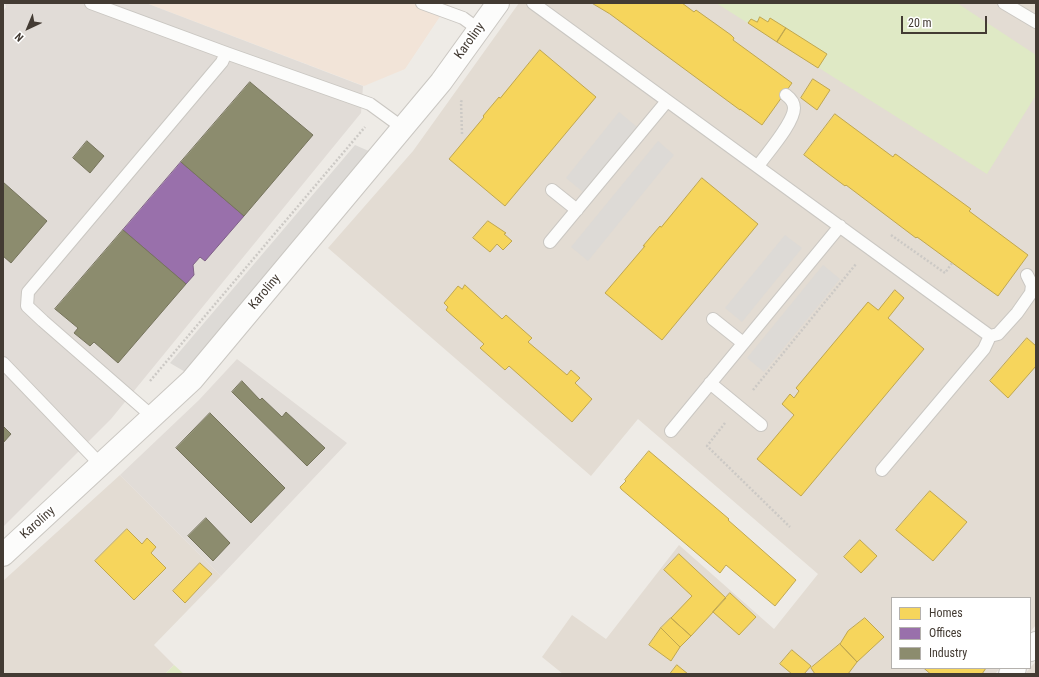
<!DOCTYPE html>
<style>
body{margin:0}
#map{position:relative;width:1039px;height:677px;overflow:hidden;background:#eeebe6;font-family:"Roboto Condensed",sans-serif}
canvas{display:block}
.frame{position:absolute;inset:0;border:4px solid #433b33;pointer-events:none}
.legend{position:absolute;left:891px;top:597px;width:140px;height:72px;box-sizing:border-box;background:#fff;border:1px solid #b4b1ad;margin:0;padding:5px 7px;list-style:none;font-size:12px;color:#433b33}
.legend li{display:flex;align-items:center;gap:8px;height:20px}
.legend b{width:20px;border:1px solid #b4b1ad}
.north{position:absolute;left:8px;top:8px;width:40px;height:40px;-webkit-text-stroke:3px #fff;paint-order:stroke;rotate:224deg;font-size:11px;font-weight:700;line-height:16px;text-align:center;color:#433b33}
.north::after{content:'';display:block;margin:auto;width:14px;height:18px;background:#433b33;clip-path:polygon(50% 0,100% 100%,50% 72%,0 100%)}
.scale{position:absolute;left:901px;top:16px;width:86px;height:18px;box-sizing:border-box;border:2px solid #433b33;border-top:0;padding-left:5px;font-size:12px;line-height:14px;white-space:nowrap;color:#433b33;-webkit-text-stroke:3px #fff;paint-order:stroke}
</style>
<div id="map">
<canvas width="1039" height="677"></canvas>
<div class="frame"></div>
<ul class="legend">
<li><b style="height:11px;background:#f6d55c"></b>Homes</li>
<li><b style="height:11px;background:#9970ab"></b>Offices</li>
<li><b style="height:11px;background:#8c8c6e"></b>Industry</li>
</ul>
<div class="north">N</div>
<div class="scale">20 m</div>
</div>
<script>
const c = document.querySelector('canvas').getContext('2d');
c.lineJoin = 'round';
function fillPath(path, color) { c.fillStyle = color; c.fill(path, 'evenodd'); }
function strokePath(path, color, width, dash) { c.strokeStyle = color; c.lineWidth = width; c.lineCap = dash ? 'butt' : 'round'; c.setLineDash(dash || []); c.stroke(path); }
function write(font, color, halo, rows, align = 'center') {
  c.font = font + ' "Roboto Condensed",sans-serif'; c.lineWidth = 4; c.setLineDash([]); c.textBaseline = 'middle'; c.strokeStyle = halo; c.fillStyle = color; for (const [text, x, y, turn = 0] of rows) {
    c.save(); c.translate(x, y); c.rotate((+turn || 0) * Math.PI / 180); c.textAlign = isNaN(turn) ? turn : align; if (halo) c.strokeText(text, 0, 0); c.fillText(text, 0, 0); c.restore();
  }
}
const residential = new Path2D(`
 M519 3H1036V625L1030 632V598H892V668H1000L995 674H563L542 657 572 615 606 639 679 545 774 629 818 574 638 419 591 476 328 248 413 151Z
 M120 475 221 576 154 645 174 665 165 674H3V581Z
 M1036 661V674H1025Z`);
const commercial = new Path2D(`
 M146 3H449L405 69 364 86Z`);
const industrial = new Path2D(`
 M5 3H146L363 86 361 113 111 419 3 527V12L6 7Z
 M237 359 347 443 221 576 120 475 199 400Z`);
const green = new Path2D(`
 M716 3H957L1036 55V95L987 174Z
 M174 665 184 674H165Z`);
const parking = new Path2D(`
 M619 112 637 127 583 192 566 178Z
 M658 141 674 155 588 261 571 247Z
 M355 145 371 152 187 373 170 363Z
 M785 235 802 248 742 322 725 308Z
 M823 265 840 279 764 372 747 358Z`);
const homes = new Path2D(`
 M592 3H682L694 12 696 10 731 35 734 38 733 40 792 83 762 125 740 109V110L610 14Z
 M760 17 768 22 770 18 786 28 777 42 748 23 751 19 757 22Z
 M786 28 827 54 818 68 777 42Z
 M540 50 596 97 505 206 449 159 484 117 483 116 499 97 500 98Z
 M813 79 830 90 817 110 801 98Z
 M835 114 893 157 895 154 897 155 971 209 969 211 1028 255 998 296 977 281 917 237 916 238 846 185 845 186 825 171 804 155Z
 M702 178 758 224 662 340 605 293 645 246H643L660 226 661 227Z
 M488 221 506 233 504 234 512 241 503 250 497 244 490 252 473 238Z
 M465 285 502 319 506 315 532 338 528 342 567 375 571 370 580 378 575 383 592 399 572 422 509 366 505 370 480 348 484 344 446 310 448 307 444 303 458 286 462 289Z
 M895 290 904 298 888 318 924 349 801 496 757 459 794 415 782 404 790 394 794 398 799 391 796 388 868 302 878 310Z
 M1027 338 1036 346V366L1008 398 990 381Z
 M649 451 729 519 728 520 796 580 775 606 726 565 720 573 621 489 620 487 626 481 625 480Z
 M930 491 967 522 933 561 896 530Z
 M127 529 142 544 147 538 156 547 151 553 166 568 134 600 95 561Z
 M860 540 877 556 861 573 844 557Z
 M679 554 726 598 691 636 671 618 692 596 664 570Z
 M200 563 212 574 185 603 173 591Z
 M730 593 756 617 739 635 713 612Z
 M671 618 691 636 680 647 661 628Z
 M865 618 884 637 857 662 840 644 848 631Z
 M661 628 680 647 671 661 649 645Z
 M840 644 857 662 848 674H815L811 668Z
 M792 650 811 666 804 674H792L780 664Z
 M677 665 688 674H670Z
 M924 668H986L982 674H931Z`);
const offices = new Path2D(`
 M181 162 244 216 205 261 200 257 193 265 194 275 186 284 123 230Z`);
const industry = new Path2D(`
 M250 82 313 135 244 216 181 162Z
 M87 141 104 156 90 173 73 158Z
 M3 182 47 221 11 263 3 256Z
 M123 230 186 284 118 363 94 342 90 346 74 333 78 328 55 309Z
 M242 381 260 400 262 398 282 417 286 412 325 448 307 466 232 392Z
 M210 413 285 488 251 523 176 448Z
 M3 426 11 434 3 443Z
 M206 518 230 543 213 561 188 536Z`);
const path = new Path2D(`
 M462 134 461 102 462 100
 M891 235 945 273 952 263
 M150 381 365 127
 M753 390 856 264
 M725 423 707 446 790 527`);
const lane = new Path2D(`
 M91 3 226 53 370 104 403 128
 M422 3 463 18 478 29
 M533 3 990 336 998 334 1017 313 1031 293 1032 285 1027 275
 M1004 3 1036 22
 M758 166C767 153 794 123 794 108 794 102 790 98 786 95
 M552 190 577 210
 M550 242 667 101
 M713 319 743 343
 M3 363 101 465
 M710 383 761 425
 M153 417 43 321 27 306 28 292 222 62 226 53
 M671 431 840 226
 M882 470 984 349 990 336`);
const street = new Path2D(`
 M3 555 192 380 441 82 498 3
 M1030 650 1036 643
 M1010 674 1015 668`);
const streetNames = [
 ["Karoliny",470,41,-54],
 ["Karoliny",265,292,-50],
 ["Karoliny",38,523,-42]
];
fillPath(residential, '#e3dcd3');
fillPath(commercial, '#f2e4d8');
fillPath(industrial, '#e1dcd7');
fillPath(green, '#dfe9c5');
fillPath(parking, '#dddad6');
fillPath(homes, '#f6d55c');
strokePath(homes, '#c0a750', 1);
fillPath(offices, '#9970ab');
strokePath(offices, '#7f6087', 1);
fillPath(industry, '#8c8c6e');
strokePath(industry, '#76745c', 1);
strokePath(lane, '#cac7c2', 14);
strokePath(street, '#cac7c2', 24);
strokePath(path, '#ccc9c5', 2.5, [2, 2]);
strokePath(lane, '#fcfcfb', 12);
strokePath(street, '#fcfcfb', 22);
write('13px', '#433b33', '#fff', streetNames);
</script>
